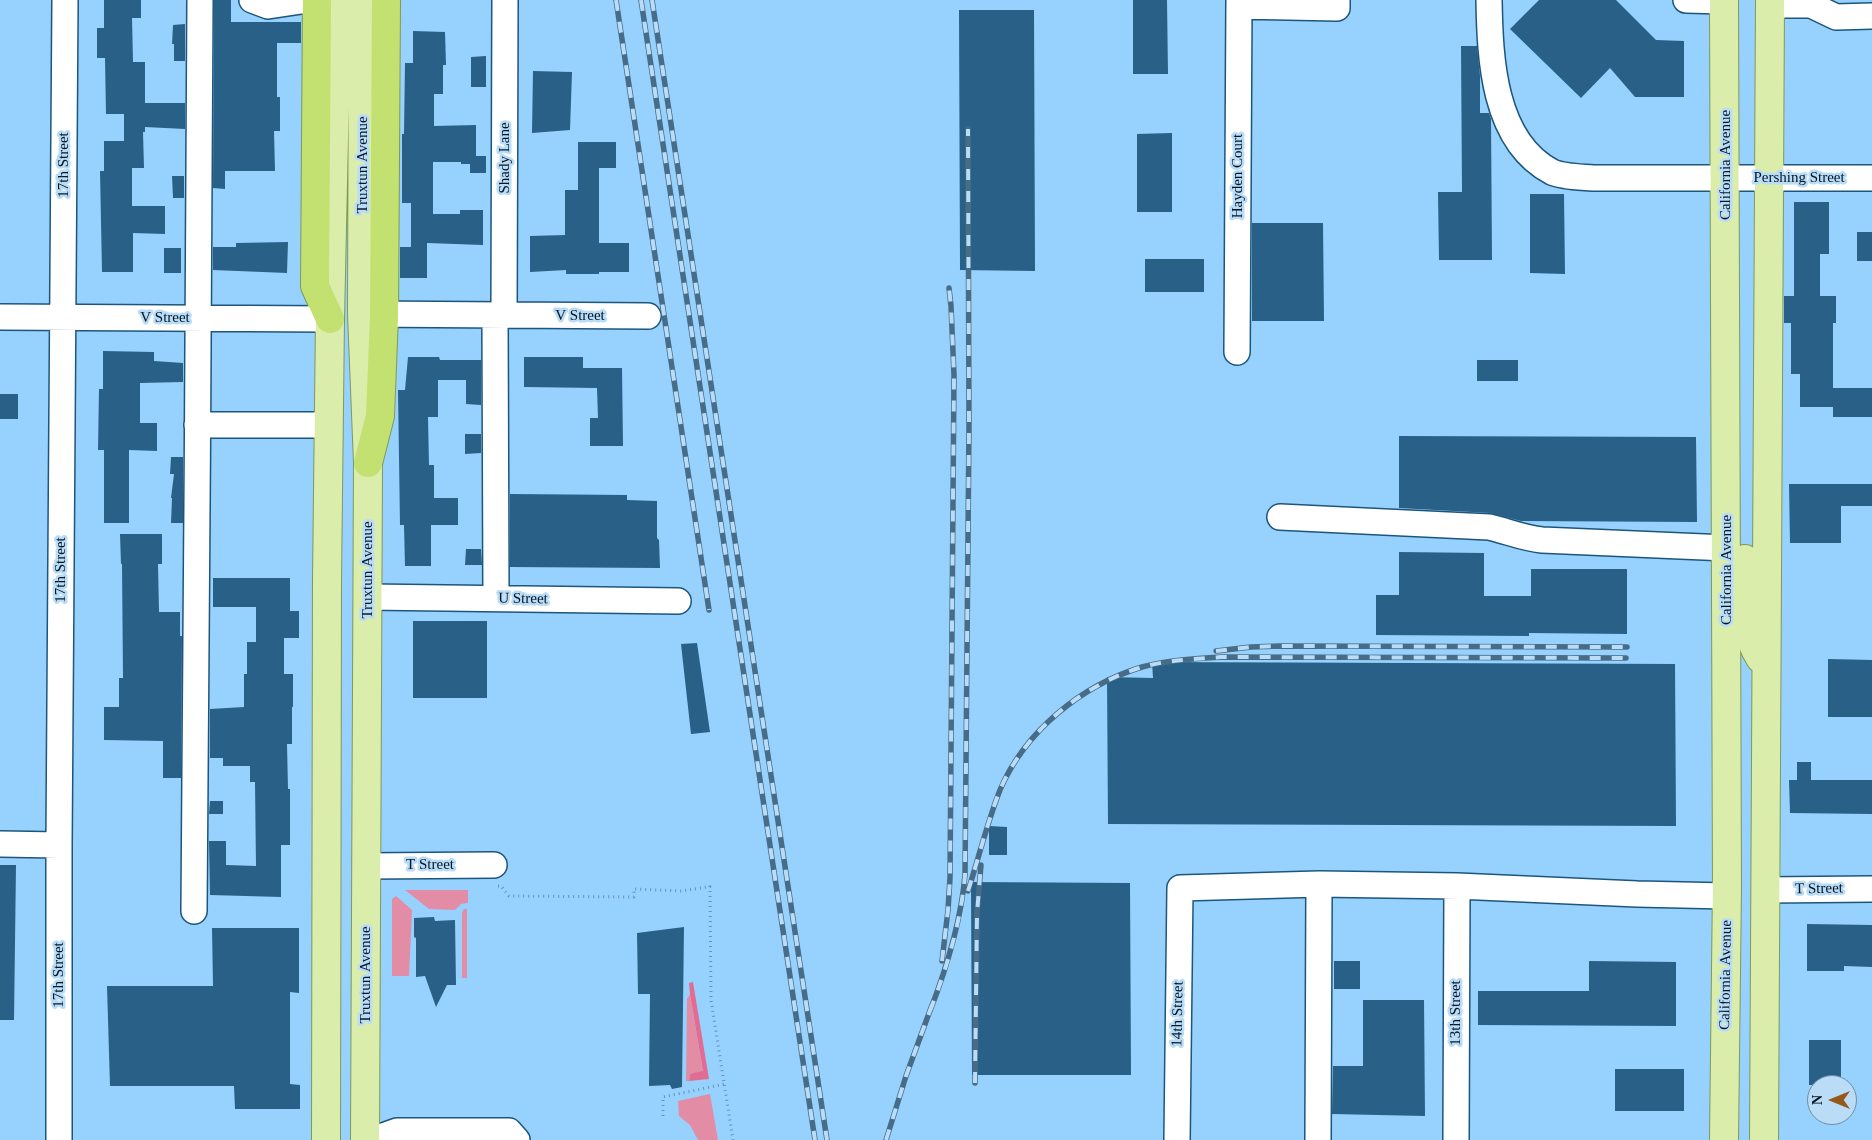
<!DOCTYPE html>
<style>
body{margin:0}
#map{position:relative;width:1872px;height:1140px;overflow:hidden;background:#97d1fd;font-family:Georgia,serif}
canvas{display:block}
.north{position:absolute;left:1807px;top:1075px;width:50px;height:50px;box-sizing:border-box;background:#badcf6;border:1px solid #708da3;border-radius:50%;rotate:270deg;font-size:14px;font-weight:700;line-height:20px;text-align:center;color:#011726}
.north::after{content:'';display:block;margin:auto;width:18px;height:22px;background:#945819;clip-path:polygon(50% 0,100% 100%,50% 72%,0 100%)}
</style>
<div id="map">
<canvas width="1872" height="1140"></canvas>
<div class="north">N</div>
</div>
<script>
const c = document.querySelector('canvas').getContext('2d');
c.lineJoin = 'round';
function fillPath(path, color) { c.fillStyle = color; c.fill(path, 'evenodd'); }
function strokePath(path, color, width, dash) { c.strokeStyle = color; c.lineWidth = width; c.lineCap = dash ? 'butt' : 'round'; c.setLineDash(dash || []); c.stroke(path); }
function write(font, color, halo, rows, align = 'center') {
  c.font = font + ' Georgia,serif'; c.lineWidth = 5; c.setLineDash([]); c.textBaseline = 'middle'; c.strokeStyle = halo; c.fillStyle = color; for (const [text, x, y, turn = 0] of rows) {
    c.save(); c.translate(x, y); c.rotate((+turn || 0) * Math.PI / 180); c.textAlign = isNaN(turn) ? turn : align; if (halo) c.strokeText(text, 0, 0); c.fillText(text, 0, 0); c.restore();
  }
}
const green = new Path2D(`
 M405 890H468V903L461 904 455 910 429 909Z
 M396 896 412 910 409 976H392V899Z
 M464 909H467V978H462V913Z
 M690 994 703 1072 690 1074 689 1081H686L687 999Z
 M710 1094 718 1140H698L690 1125 679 1116 678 1101Z`);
const forest = new Path2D(`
 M693 982 709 1079 689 1081 690 1074 703 1071 690 994 689 983Z`);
const building = new Path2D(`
 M104 0H141V18H132L133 62H145V103H185V129L145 127V132H143L144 168H132V206H165V234L133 233V272H102L100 171H104V141H124V114H106L105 58H97V28H104Z
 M214 0H231V22H301V43H277V97H280V131H274L275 171H225V189L213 188Z
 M1133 0H1167L1168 74H1133Z
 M1539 0H1616L1656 40 1684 41V97H1635L1610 68 1581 98 1510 29Z
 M959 10H1034L1035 271 960 270Z
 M185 24V61H174V44H172L173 25Z
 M413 31 445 32 446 65H443V94H434V126L476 125V156H486V173H470V164H461V162H433V214H460V210H483V245L427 243V278H400V247H411V203H402V134H404L405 63H413Z
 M1461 46H1477L1480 76V113H1489L1491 119 1492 260H1439L1438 192H1462Z
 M486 56V87H471V57Z
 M533 71 572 72 570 130 532 133Z
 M1172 133V212H1137V134Z
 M578 142H616V168H599V243H629V272H599V274H566V270L530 272V236L565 235V190H578Z
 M172 176H184V198H173Z
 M1530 194H1564L1565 274 1530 273Z
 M1794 202H1829V254H1820V296H1836V323H1833V388H1872V417H1833V407H1800V374H1791V323H1784V296H1794Z
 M1252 223H1323L1324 321H1252Z
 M1857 232H1872V261H1857Z
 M288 242 287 273 213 270V247H236V243Z
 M164 248H181V273H164Z
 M1145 259H1204V292H1145Z
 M103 351 154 352V361L183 363V382L140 383V423H157V451L129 450V523H104V450H98L99 389H103Z
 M408 357H439L440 360H481V405L466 404V380H438V417H428L429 465H434V498H458V525H431V566H405L404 525H400L398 390H405Z
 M524 357H583V368H622L623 446H590V418H598L597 388 524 387Z
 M1477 360H1518V381H1477Z
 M0 394H18V419H0Z
 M465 434H481V453L465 454Z
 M1399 436 1696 437 1697 522 1521 521 1490 513 1399 508Z
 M171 457H183V523H171L172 498H171L174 474H170Z
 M1789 484H1872V506H1841V543H1790Z
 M510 494 627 495V500L657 501V538L659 540 660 568 510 567Z
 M120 534H162V564H158L159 612H180V636H182L181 778H163V741L104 740V707H119V678H123L122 564H121Z
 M466 549H481L482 565H465Z
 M1399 552 1484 553V596H1531V569H1627V634L1529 633V636L1376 635V595H1399Z
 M213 578H290V611H299V638H284V674H293V707H292V744H287L288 789H290V845H281V897L210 895 209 841H226V865L256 866 255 782H250V766H223V758H210V709L244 707V674H247V642H256V607H213Z
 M413 621H487V698H413Z
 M697 643 710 732 691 734 681 644Z
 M1828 659 1872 660V717H1828Z
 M1152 662 1675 664 1676 826 1108 824 1107 677 1153 678Z
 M1797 762H1811V780H1872V814L1790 813 1789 780H1797Z
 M210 801H223V814H209Z
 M989 826 1007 827V855H989Z
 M0 865H16L14 1020H0Z
 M971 882 1130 883 1131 1075H972Z
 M434 917 435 921 455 920 456 985H447L436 1007 425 976 416 977V938L414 937V918Z
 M1807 924 1872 925V967L1844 966V971H1807Z
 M684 927 682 1087 672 1089 670 1085 649 1086 650 994H638L637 933Z
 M212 928H299V993L290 992V1084L300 1085V1109H235L234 1086H110L107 986H213Z
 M1334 961H1360V989H1334Z
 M1589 961 1676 962V1026L1478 1025V991H1589Z
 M1363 1000H1424L1425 1116 1332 1114 1333 1066H1363Z
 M1809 1040H1841V1085H1809Z
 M1615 1069H1684V1111H1615Z`);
const path = new Path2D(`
 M498 886H501L509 896 634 897V889L682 891 713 886
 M710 886 711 1000 733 1140
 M663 1116V1097L725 1084`);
const minor = new Path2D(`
 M252 0 268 6 308 0
 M1489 0C1490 58 1493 141 1552 172 1563 177 1581 177 1593 178H1872
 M1686 0 1724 1
 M1770 5H1811V0
 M1811 5 1836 17 1872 16
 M1239 6 1337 8V0
 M365 314 648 316
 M495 316 496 598
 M504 316 505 0
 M0 317 330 319
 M1237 352 1239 0
 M197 425H329
 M1280 517 1489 527C1507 531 1523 538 1542 540L1727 548
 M368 597 678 601
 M0 844 59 845
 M367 866 494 865
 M1765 890 1872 889
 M194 911C198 607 197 304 200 0
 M59 1140V845L65 0
 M372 1140 397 1131H509L517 1140
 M1177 1140 1180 888 1319 884 1457 886 1637 894 1727 896
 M1318 1140 1319 884
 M1456 1140 1457 886`);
const major = new Path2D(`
 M363 0 362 314 368 463 365 1140
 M1745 559C1746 592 1741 629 1760 658
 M326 1140 327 580 330 319 337 0
 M1724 1140 1727 886 1724 0
 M1764 1140 1770 0`);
const highway = new Path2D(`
 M317 0 315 286 330 319
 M368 463 380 416 384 316 386 0`);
const rail = new Path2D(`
 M616 0 709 610
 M641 0 815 1140
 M652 0 827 1140
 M1216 651 1251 647 1280 646 1627 647
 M968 891C979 857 987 823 1000 790 1025 731 1082 685 1142 667 1168 660 1195 659 1221 657L1626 658
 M942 961 948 910 950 878 954 375 951 306 949 288
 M930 1011C947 967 961 922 965 875L969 425 968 129
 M975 1083 977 913 981 865
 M886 1140 906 1076 932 1005`);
const streetNames = [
 ["Shady Lane",505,158,-90],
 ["17th Street",64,165,-90],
 ["Truxtun Avenue",363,165,-90],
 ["California Avenue",1726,165,-90],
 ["Hayden Court",1238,176,-90],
 ["Pershing Street",1799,178],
 ["V Street",580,316],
 ["V Street",165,318],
 ["17th Street",61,570,-90],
 ["Truxtun Avenue",368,570,-90],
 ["California Avenue",1727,570,-90],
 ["U Street",523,599,1],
 ["T Street",430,865],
 ["T Street",1819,889,-1],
 ["17th Street",59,975,-90],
 ["Truxtun Avenue",366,975,-90],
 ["California Avenue",1726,975,-89],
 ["13th Street",1456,1013,-90],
 ["14th Street",1178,1014,-89]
];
fillPath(green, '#e38ca5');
fillPath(forest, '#e26c92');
fillPath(building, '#286087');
strokePath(minor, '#1d567c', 28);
strokePath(major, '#7f9a57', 30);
strokePath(highway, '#7f9a57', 30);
strokePath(path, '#6593b5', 3, [1, 4]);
strokePath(minor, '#fff', 25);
strokePath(major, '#dbedaa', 28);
strokePath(highway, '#c3e171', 28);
strokePath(rail, '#466c88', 5.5);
strokePath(rail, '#badcf6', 4, [11]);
write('15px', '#011726', '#badcf6', streetNames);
</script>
